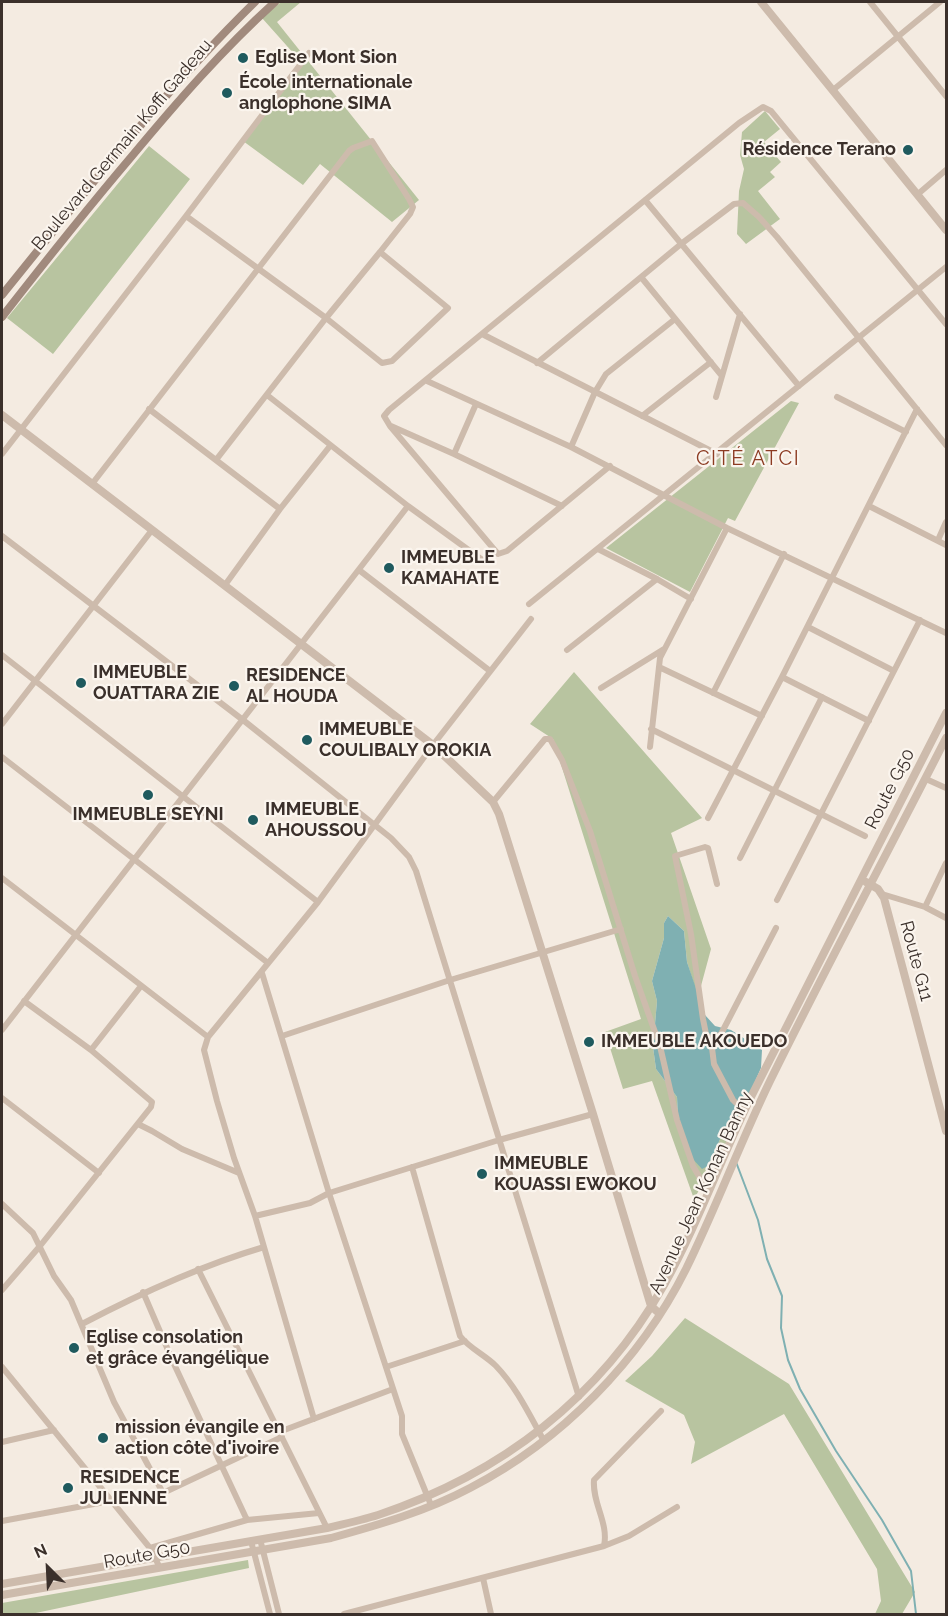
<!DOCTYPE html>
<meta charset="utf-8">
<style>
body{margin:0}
#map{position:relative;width:948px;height:1616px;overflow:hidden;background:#f4ebe1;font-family:Raleway,sans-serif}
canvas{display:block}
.frame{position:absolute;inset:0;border:3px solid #3b302b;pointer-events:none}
.north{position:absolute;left:18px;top:1538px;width:60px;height:60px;-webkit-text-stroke:4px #fbf5ee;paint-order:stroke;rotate:336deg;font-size:16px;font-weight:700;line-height:24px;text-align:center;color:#3b302b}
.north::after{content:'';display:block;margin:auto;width:21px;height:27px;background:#3b302b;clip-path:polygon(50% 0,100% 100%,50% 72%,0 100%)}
</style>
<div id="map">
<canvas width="948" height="1616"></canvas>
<div class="frame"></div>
<div class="north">N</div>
</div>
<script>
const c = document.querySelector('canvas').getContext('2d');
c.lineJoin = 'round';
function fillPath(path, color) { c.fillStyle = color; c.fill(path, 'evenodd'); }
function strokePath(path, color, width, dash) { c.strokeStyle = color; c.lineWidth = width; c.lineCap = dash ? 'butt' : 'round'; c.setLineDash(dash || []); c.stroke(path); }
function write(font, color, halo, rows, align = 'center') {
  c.font = font + ' Raleway,sans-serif'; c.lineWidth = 4.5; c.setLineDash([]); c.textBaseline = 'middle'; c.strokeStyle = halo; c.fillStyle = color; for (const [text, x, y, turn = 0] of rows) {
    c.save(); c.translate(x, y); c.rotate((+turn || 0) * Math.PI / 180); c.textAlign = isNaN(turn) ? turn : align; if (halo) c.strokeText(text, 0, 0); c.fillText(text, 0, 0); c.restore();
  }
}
const green = new Path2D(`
 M281 2H301L277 22 419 200 392 222 320 164 303 185 243 141 303 64 262 18Z
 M765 111 780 129 764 142 781 162 770 172 775 177 758 191 780 219 746 244 737 234 739 191 744 169 740 155 742 132Z
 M149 146 190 179 53 354 7 318Z
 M791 401 799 403 735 521 728 518 690 592 606 548Z
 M574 672 702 818 671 833 711 949 698 997 687 962 684 931 668 916 664 923V938L652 981 657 1001 653 1047 656 1069 677 1097 678 1116 708 1166 721 1137 735 1127 694 1199 652 1081 623 1089 605 1032 641 1019 553 739 530 724Z
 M685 1318 789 1384 915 1592 902 1614H875L881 1601 877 1569 784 1414 691 1464 695 1442 684 1415 625 1381 652 1356Z
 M248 1560 249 1568 31 1614H2V1603Z`);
const water = new Path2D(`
 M668 916 684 931 687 962 705 1015 715 1026 731 1030 762 1050 761 1068 735 1127 721 1137 708 1166 702 1169 690 1156 678 1116 677 1097 656 1069 653 1047 657 1001 652 981 664 938V923Z`);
const stream = new Path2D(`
 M736 1162 758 1220 767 1259 782 1296 781 1328 788 1360 800 1389 836 1451 882 1520 911 1571 916 1614`);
const minor = new Path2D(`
 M870 2 946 96
 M833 90 940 2
 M918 194 946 170
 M645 200 799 386
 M186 216 326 318 382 363 392 361 448 308 380 252 326 318 216 460
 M641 277 722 376
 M482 334 717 454
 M537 363 681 244 734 204 743 203 759 217 777 237 946 445
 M427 381 571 447 727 528 946 633
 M267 395 408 506 481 559
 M716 397 740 314
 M837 397 906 432
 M149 409 280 509
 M642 416 711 362
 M391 426 454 454 562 506
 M571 447 595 392 606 374 675 319
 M2 454 186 216 309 53
 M454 454 476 404
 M610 466 507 551 498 554 390 426 384 416 389 410 739 123 763 107 771 111 946 324
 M92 484 349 151 353 148 372 141 409 199 413 207 410 214 380 252
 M869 506 946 545
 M2 536 243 720 391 838 409 857 416 871 579 1397
 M938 540 946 522
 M598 549 657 579 691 599
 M359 570 490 671
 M225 585 280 509 330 446
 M529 604 946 267
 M808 627 894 671
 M567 650 657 579
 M2 655 318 902
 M659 667 762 716
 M782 677 869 721
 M601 688 664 649
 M713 693 784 554
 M2 724 152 530
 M651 729 865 836
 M650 747 660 658 727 528
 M2 757 268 963
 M926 779 946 788
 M493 802 545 739H550L562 760 590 831 635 976 660 1046 677 1120 693 1166 708 1192
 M708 818 782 677 917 409
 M740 858 822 697
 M2 878 208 1037 204 1050 217 1101 234 1158 255 1216 314 1419
 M717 884 708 848 705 847 675 856 691 934 703 1019 706 1034 711 1040 721 1034 776 928
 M882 894 925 907 946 918
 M777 900 920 620
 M925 907 946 863
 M262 973 329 1193 402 1416V1434L431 1505
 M2 1030 408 506
 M282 1036 450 980 621 929
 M208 1037 318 902 433 745 531 619
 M711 1040 714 1064 733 1100 744 1111
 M91 1050 141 986
 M2 1098 99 1173
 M138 1124 152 1131 182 1149 239 1173
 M412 1167 460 1336C469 1348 485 1355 496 1366 517 1388 529 1414 544 1441
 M2 1204 33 1233 54 1276 71 1300 114 1402 163 1493 282 1437
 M255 1216 310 1203 329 1193 499 1140 593 1114
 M198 1269 327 1528
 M2 1290 40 1246 151 1107 152 1102 91 1050 24 1001
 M143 1292 174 1364 247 1520
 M82 1324C141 1293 200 1266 264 1247
 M2 1367 150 1548 160 1568
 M386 1367 465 1341
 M279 1432 393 1389
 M2 1442 54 1430
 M2 1521 110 1501
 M260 1539 279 1614
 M251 1541 270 1614
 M604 1546C609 1523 592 1503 594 1480L661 1411
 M150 1548 247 1520 319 1513
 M483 1578 491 1614
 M344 1614 604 1546 629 1536 677 1507`);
const tertiary = new Path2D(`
 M761 2 946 230
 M2 415 433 745 493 802 499 814 593 1114 651 1306 660 1314
 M866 882 878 889 884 898 946 1131
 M2 1584 327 1528C344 1524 362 1520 378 1515 501 1474 600 1398 664 1285 698 1224 721 1158 752 1095 816 968 881 840 946 713
 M2 1595 331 1538C378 1525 427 1511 470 1488 561 1441 640 1361 686 1269 716 1208 740 1143 770 1081 827 965 888 852 946 738`);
const secondary = new Path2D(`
 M2 295C83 195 163 92 255 2
 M2 317C44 263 87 209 132 156 177 102 223 49 275 2`);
const markers = [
 [243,58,6,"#1f5a5e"],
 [227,93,6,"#1f5a5e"],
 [908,150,6,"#1f5a5e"],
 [389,568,6,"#1f5a5e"],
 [81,683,6,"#1f5a5e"],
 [234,686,6,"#1f5a5e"],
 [307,740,6,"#1f5a5e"],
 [148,795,6,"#1f5a5e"],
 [253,820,6,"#1f5a5e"],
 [589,1042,6,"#1f5a5e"],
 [482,1174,6,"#1f5a5e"],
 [74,1348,6,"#1f5a5e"],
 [103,1438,6,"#1f5a5e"],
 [68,1488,6,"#1f5a5e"]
];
const poiNames = [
 ["Eglise Mont Sion",255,58],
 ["École internationale",239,83],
 ["anglophone SIMA",239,104],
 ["Résidence Terano",896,150,"right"],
 ["IMMEUBLE",401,558],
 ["KAMAHATE",401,579],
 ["IMMEUBLE",93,673],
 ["OUATTARA ZIE",93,694],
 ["RESIDENCE",246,676],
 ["AL HOUDA",246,697],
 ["IMMEUBLE",319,730],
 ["COULIBALY OROKIA",319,751],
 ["IMMEUBLE",265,810],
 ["AHOUSSOU",265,831],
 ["IMMEUBLE SEYNI",148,815,"center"],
 ["IMMEUBLE AKOUEDO",601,1042],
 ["IMMEUBLE",494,1164],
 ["KOUASSI EWOKOU",494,1185],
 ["Eglise consolation",86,1338],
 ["et grâce évangélique",86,1359],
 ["mission évangile en",115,1428],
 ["action côte d'ivoire",115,1449],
 ["RESIDENCE",80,1478],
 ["JULIENNE",80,1499]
];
const streetNames = [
 ["Boulevard Germain Koffi Gadeau",122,145,-50],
 ["Route G50",890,789,-63],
 ["Route G11",916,961,75],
 ["Avenue Jean Konan Banny",701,1193,-65],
 ["Route G50",147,1555,-10]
];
const neighbourhoodNames = [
 ["CITÉ ATCI",748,459]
];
fillPath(green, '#b8c4a0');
fillPath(water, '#7fb0b2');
strokePath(stream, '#7fb0b2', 2);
strokePath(minor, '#cdbbac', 6);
strokePath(tertiary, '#cdbbac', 8);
strokePath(secondary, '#a18a7d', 8);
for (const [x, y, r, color] of markers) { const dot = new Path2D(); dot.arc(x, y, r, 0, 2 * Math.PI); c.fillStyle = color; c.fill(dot); strokePath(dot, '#fbf5ee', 2); }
write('bold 18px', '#3b302b', '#fbf5ee', poiNames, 'left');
write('18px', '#3b302b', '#fbf5ee', streetNames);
c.letterSpacing = '1.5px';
write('20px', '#8c3b22', '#fbf5ee', neighbourhoodNames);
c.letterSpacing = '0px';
</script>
